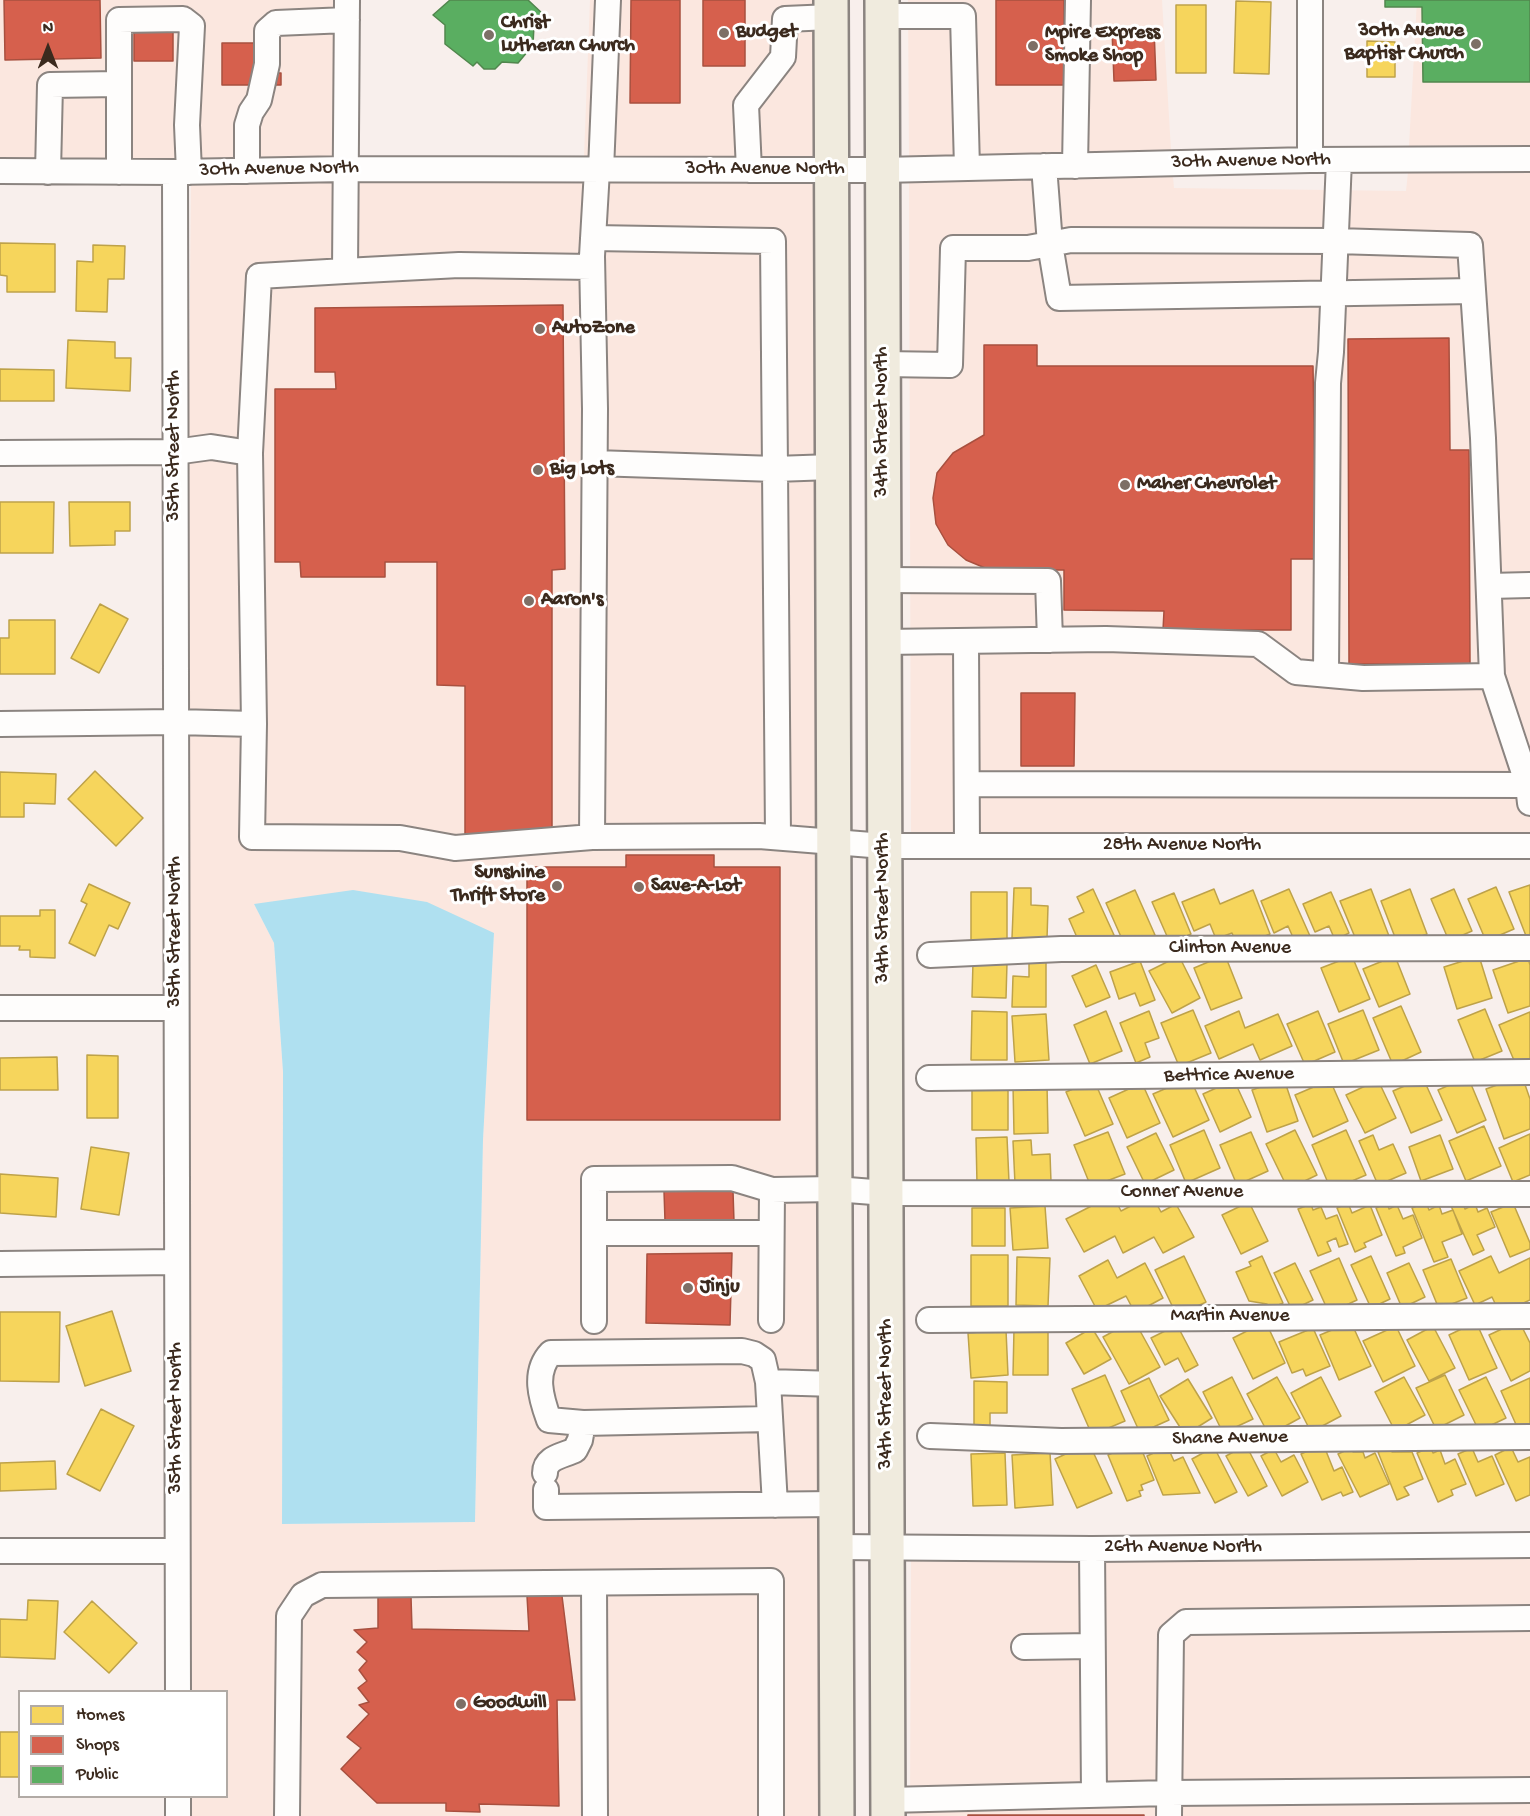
<!DOCTYPE html>
<style>
body{margin:0}
#map{position:relative;width:1530px;height:1816px;overflow:hidden;background:#f8efec;font-family:"Gochi Hand",sans-serif}
canvas{display:block}
.legend{position:absolute;left:18px;top:1690px;width:210px;height:108px;box-sizing:border-box;background:#fff;border:2px solid #b1aaa5;margin:0;padding:8px 10px;list-style:none;font-size:18px;color:#3b2a1e}
.legend li{display:flex;align-items:center;gap:12px;height:30px}
.legend b{width:30px;border:2px solid #b1aaa5}
.north{position:absolute;left:18px;top:18px;width:60px;height:60px;-webkit-text-stroke:4px #fff;paint-order:stroke;rotate:0deg;font-size:16px;font-weight:700;line-height:24px;text-align:center;color:#3b2a1e}
.north::after{content:'';display:block;margin:auto;width:21px;height:27px;background:#3b2a1e;clip-path:polygon(50% 0,100% 100%,50% 72%,0 100%)}
</style>
<div id="map">
<canvas width="1530" height="1816"></canvas>
<ul class="legend">
<li><b style="height:16px;background:#f6d55c"></b>Homes</li>
<li><b style="height:16px;background:#d6604d"></b>Shops</li>
<li><b style="height:16px;background:#5aae61"></b>Public</li>
</ul>
<div class="north">N</div>
</div>
<script>
const c = document.querySelector('canvas').getContext('2d');
c.lineJoin = 'round';
function fillPath(path, color) { c.fillStyle = color; c.fill(path, 'evenodd'); }
function strokePath(path, color, width, dash) { c.strokeStyle = color; c.lineWidth = width; c.lineCap = dash ? 'butt' : 'round'; c.setLineDash(dash || []); c.stroke(path); }
function write(font, color, halo, rows, align = 'center') {
  c.font = font + ' "Gochi Hand",sans-serif'; c.lineWidth = 6; c.setLineDash([]); c.textBaseline = 'middle'; c.strokeStyle = halo; c.fillStyle = color; for (const [text, x, y, turn = 0] of rows) {
    c.save(); c.translate(x, y); c.rotate((+turn || 0) * Math.PI / 180); c.textAlign = isNaN(turn) ? turn : align; if (halo) c.strokeText(text, 0, 0); c.fillText(text, 0, 0); c.restore();
  }
}
const built = new Path2D(`
 M0 0H335V156L175 159 0 158Z
 M590 0H820V156L584 157Z
 M908 0H1162L1171 150 909 156Z
 M1417 0H1530V145L1409 146Z
 M1408 172H1530V833H911L909 183 1173 177 1174 188 1406 191Z
 M347 182 820 183 825 1816H190V1797L226 1796V1692H189L188 488 191 185ZM254 904 494 934 483 1140 475 1522 282 1524 283 1072 274 943Z
 M1530 1558V1816H910L911 1561 1092 1562Z`);
const water = new Path2D(`
 M353 890 427 902 494 933 483 1140 475 1522 282 1524 283 1072 274 943 254 904Z`);
const homes = new Path2D(`
 M1236 1 1271 2 1269 74 1234 73Z
 M1176 5H1206V73H1176Z
 M1367 41 1395 42V77H1367Z
 M0 243 55 244V292H7V276L0 275Z
 M93 245 125 246 124 279H108L107 312 76 311 77 261 93 262Z
 M68 340 115 342V358H131L130 391 66 388Z
 M0 369 54 370V401H0Z
 M0 502H54L53 553H0Z
 M69 502H130V531H115V545L70 546Z
 M100 604 128 619 99 673 71 658Z
 M9 620H55V674H0V638H9Z
 M95 771 143 818 116 846 68 799Z
 M0 772 56 774 55 804 24 803V817H0Z
 M89 884 130 903 118 929 109 925 95 956 69 943 87 904 81 901Z
 M1530 885V940L1528 941 1509 892Z
 M1496 887 1514 929 1486 941 1468 899Z
 M1014 888H1031V905L1048 906 1047 939 1012 938Z
 M1093 889 1114 935 1082 949 1069 919 1084 912 1077 897Z
 M1214 889 1220 904 1253 890 1270 934 1238 947 1232 933 1216 939 1210 924 1194 931 1182 902Z
 M1289 889 1310 936 1295 942 1288 926 1274 933 1261 901Z
 M1371 889 1389 936 1359 947 1340 901Z
 M1410 889 1427 934 1398 945 1381 901Z
 M1454 889 1472 931 1449 941 1431 899Z
 M1135 890 1155 935 1126 948 1106 903Z
 M971 892H1007V941H971Z
 M1331 892 1349 933 1335 940 1329 926 1315 932 1303 904Z
 M1174 893 1191 934 1170 943 1152 902Z
 M40 910H55V958L30 957V950H19L20 946H0V916H40Z
 M1225 955 1242 998 1211 1010 1194 968Z
 M1179 956 1200 998 1172 1013 1149 971Z
 M1352 956 1370 999 1339 1012 1321 968Z
 M1395 956 1410 994 1379 1007 1363 969Z
 M1479 956 1492 998 1457 1009 1444 967Z
 M1528 958 1530 965V1006L1508 1013 1493 970Z
 M1029 961 1046 962V1007H1012L1013 976 1029 977Z
 M1140 961 1155 1000 1140 1006 1135 993 1119 999 1110 972Z
 M973 962 1007 963 1006 998 972 997Z
 M1096 965 1110 997 1086 1007 1072 976Z
 M1401 1006 1421 1052 1393 1065 1373 1018Z
 M1485 1009 1502 1051 1475 1062 1458 1020Z
 M1193 1010 1211 1053 1179 1066 1161 1023Z
 M1363 1010 1379 1050 1344 1064 1328 1024Z
 M972 1011 1007 1012V1060H971Z
 M1106 1011 1122 1051 1090 1064 1074 1025Z
 M1149 1011 1159 1038 1145 1043 1150 1057 1136 1063 1120 1023Z
 M1239 1011 1245 1028 1278 1014 1292 1046 1260 1060 1253 1044 1219 1059 1205 1026Z
 M1318 1011 1335 1052 1305 1065 1287 1024Z
 M1530 1012V1059L1516 1065 1499 1025Z
 M1046 1014 1049 1060 1015 1062 1012 1016Z
 M87 1055 118 1056V1118H87Z
 M57 1057 58 1090H0V1058Z
 M1522 1076 1530 1099V1129L1504 1139 1486 1089Z
 M1468 1077 1486 1120 1457 1133 1438 1090Z
 M1190 1078 1209 1120 1173 1137 1153 1094Z
 M1423 1078 1442 1120 1411 1133 1393 1091Z
 M1284 1079 1298 1121 1267 1132 1252 1090Z
 M1094 1080 1113 1124 1085 1136 1066 1092Z
 M1234 1080 1251 1117 1220 1132 1203 1094Z
 M1330 1080 1348 1121 1313 1137 1295 1095Z
 M1378 1080 1396 1118 1365 1133 1346 1095Z
 M1142 1083 1160 1123 1127 1138 1109 1098Z
 M972 1084H1008V1130H972Z
 M1047 1084 1048 1133 1014 1134 1013 1085Z
 M1484 1126 1501 1166 1466 1181 1449 1141Z
 M1204 1130 1220 1168 1186 1183 1170 1145Z
 M1295 1130 1317 1175 1288 1189 1266 1144Z
 M1346 1130 1366 1175 1331 1190 1312 1145Z
 M1108 1132 1125 1174 1091 1187 1074 1145Z
 M1251 1132 1268 1171 1237 1185 1220 1145Z
 M1156 1133 1174 1170 1145 1184 1127 1147Z
 M1530 1134V1175L1513 1182 1499 1148Z
 M1373 1135 1379 1150 1393 1144 1406 1173 1378 1185 1359 1141Z
 M1440 1135 1453 1169 1421 1181 1409 1147Z
 M1007 1137 1009 1182 977 1184 976 1138Z
 M1031 1140 1032 1155 1050 1154 1051 1182 1015 1184 1013 1141Z
 M91 1147 129 1153 119 1215 81 1209Z
 M0 1174 58 1178 56 1217 0 1213Z
 M1113 1195 1121 1211 1152 1195 1161 1212 1176 1204 1194 1237 1163 1253 1154 1237 1123 1253 1115 1236 1084 1252 1066 1219Z
 M1462 1201 1465 1209 1475 1204 1478 1212 1487 1208 1495 1227 1477 1235 1484 1250 1473 1255 1451 1206Z
 M1249 1202 1268 1241 1241 1254 1222 1215Z
 M1426 1202 1429 1210 1439 1205 1442 1214 1453 1210 1462 1234 1442 1242 1448 1257 1434 1262 1412 1208Z
 M1348 1203 1352 1213 1370 1205 1382 1235 1364 1243 1366 1247 1355 1252 1337 1208Z
 M1387 1203 1389 1209 1397 1205 1403 1219 1413 1215 1422 1238 1403 1247 1405 1253 1396 1256 1376 1208Z
 M1513 1203 1530 1243V1249L1510 1257 1491 1212Z
 M1311 1204 1313 1210 1321 1207 1326 1219 1337 1215 1348 1244 1339 1247 1336 1238 1327 1242 1331 1251 1318 1256 1298 1209Z
 M1045 1206 1048 1248 1013 1250 1010 1208Z
 M972 1208H1005V1246H972Z
 M971 1255H1008V1306H971Z
 M1184 1256 1206 1302 1177 1316 1155 1270Z
 M1262 1256 1283 1303 1269 1309 1267 1304 1249 1301 1236 1272 1251 1266 1249 1262Z
 M1371 1256 1390 1299 1371 1308 1351 1265Z
 M1491 1256 1499 1273 1530 1258V1300L1500 1314 1492 1297 1475 1305 1459 1271Z
 M1017 1257 1050 1258 1048 1306 1016 1305Z
 M1339 1258 1357 1300 1329 1313 1310 1271Z
 M1451 1259 1467 1298 1439 1309 1423 1270Z
 M1108 1260 1117 1278 1145 1263 1163 1298 1135 1313 1126 1296 1097 1310 1079 1276Z
 M1295 1263 1313 1300 1292 1310 1274 1273Z
 M1409 1263 1425 1297 1402 1308 1387 1273Z
 M112 1311 131 1371 85 1386 66 1326Z
 M0 1312H60L59 1382 0 1381Z
 M1134 1320 1160 1367 1129 1384 1103 1337Z
 M1519 1321 1530 1343V1371L1511 1381 1489 1335Z
 M1351 1322 1371 1366 1339 1380 1320 1335Z
 M1476 1322 1497 1368 1469 1380 1449 1335Z
 M1177 1325 1198 1365 1185 1372 1178 1358 1165 1365 1151 1338Z
 M1396 1326 1415 1366 1383 1382 1363 1341Z
 M1433 1326 1455 1368 1429 1381 1407 1340Z
 M1255 1327 1269 1329 1285 1363 1253 1379 1233 1338Z
 M1092 1328 1111 1359 1084 1374 1066 1343Z
 M1313 1328 1330 1366 1306 1376 1303 1369 1292 1373 1279 1342Z
 M1014 1329 1048 1330V1375H1013Z
 M1006 1330 1008 1375 971 1378 968 1333Z
 M1105 1375 1125 1421 1092 1435 1072 1389Z
 M1445 1375 1464 1415 1436 1429 1416 1388Z
 M1232 1377 1253 1419 1223 1433 1203 1392Z
 M1277 1377 1300 1418 1269 1435 1247 1394Z
 M1321 1377 1341 1416 1311 1432 1291 1393Z
 M1404 1377 1425 1415 1395 1431 1375 1392Z
 M1486 1377 1506 1418 1479 1431 1459 1390Z
 M1149 1378 1169 1420 1140 1433 1121 1391Z
 M1530 1378V1424L1518 1429 1501 1391Z
 M1188 1379 1212 1418 1185 1435 1160 1396Z
 M974 1381 1007 1382V1413H990V1428H974Z
 M101 1409 134 1426 100 1491 67 1474Z
 M1089 1443 1112 1493 1077 1508 1055 1459Z
 M1246 1445 1267 1486 1248 1496 1226 1456Z
 M1214 1447 1237 1492 1215 1503 1192 1459Z
 M1390 1447 1392 1452H1412L1423 1479 1404 1487 1409 1495 1397 1500 1378 1452Z
 M1430 1447 1433 1453 1440 1450 1445 1464 1455 1459 1466 1484 1451 1490 1453 1495 1438 1502 1417 1453Z
 M1511 1447 1518 1462 1530 1457V1495L1516 1501 1495 1455Z
 M1351 1448 1353 1452H1363L1365 1458 1375 1453 1389 1484 1360 1497 1338 1454Z
 M1472 1448 1478 1462 1492 1456 1504 1484 1476 1496 1458 1454Z
 M1274 1449 1281 1462 1294 1455 1308 1482 1282 1496 1261 1456Z
 M1312 1449 1326 1451 1334 1471 1342 1467 1353 1492 1343 1496 1341 1492 1322 1500 1301 1454Z
 M1119 1450 1143 1453 1154 1480 1141 1485 1143 1490 1139 1491 1141 1496 1127 1501 1108 1455Z
 M1169 1450 1174 1461 1183 1457 1200 1493 1163 1495 1147 1456 1158 1451Z
 M1005 1453 1007 1505 973 1506 971 1454Z
 M1050 1453 1053 1505 1015 1508 1012 1455Z
 M55 1461 56 1489 0 1491V1463Z
 M28 1600 58 1601 55 1659 0 1657V1619L27 1620Z
 M92 1601 137 1643 109 1673 64 1632Z
 M0 1732H20V1777H0Z`);
const shops = new Path2D(`
 M4 0H100L101 58 5 60Z
 M631 0H680V103H630Z
 M703 0H745V66H703Z
 M996 0H1064V85H996Z
 M134 24H173V61H134Z
 M1154 28 1156 80 1114 81 1112 30Z
 M222 43H254V85H222Z
 M254 73H281V85H254Z
 M563 305 565 569 552 570V835H465V686L437 685V562H385V577H301L300 562H275V389H336L335 372H315V308Z
 M1449 338 1450 450H1469L1470 664H1349L1348 339Z
 M984 345H1037V366H1313L1316 559H1291V630H1163L1164 611 1064 610V570H990L966 560 948 545 936 524 933 498 937 473 953 453 984 435Z
 M1021 693H1075L1074 766H1021Z
 M626 855H714V867H780V1120H527V867H626Z
 M664 1191H733L734 1222 665 1221Z
 M732 1253 730 1325 646 1323 647 1254Z
 M378 1596 411 1597 412 1629 529 1631 527 1596H562L575 1700H557L559 1806 479 1804 480 1812 446 1811V1803H377L341 1769 361 1748 347 1737 369 1714 359 1705 369 1702 358 1688 367 1681 359 1670 367 1661 357 1652 367 1642 354 1630 378 1628Z
 M968 1815H1144V1816H968Z`);
const public = new Path2D(`
 M450 0H528L544 15 534 25 533 45 518 63 502 62 495 69H484L477 62 473 66 445 44V25L433 15Z
 M1385 0H1530V82H1423L1422 7H1385Z`);
const minor = new Path2D(`
 M347 0 345 271 459 265 592 267
 M1310 0V160
 M882 16H963L967 168
 M1044 166 1050 244 1059 298 1473 291
 M1075 166 1078 0
 M597 170 592 256 595 409 592 837 759 836 884 846H1530
 M601 170 608 0
 M749 170 746 105 783 57 785 19 831 17
 M0 171 175 172 347 169 882 170 1310 160 1530 159
 M247 171V125L251 112 259 100 267 64V31L276 23 347 20
 M48 172 50 85 119 84
 M119 172V20L183 19 192 26 187 125 189 172
 M175 172 178 1692
 M593 238 773 241 775 469 832 467
 M883 364 950 365 953 248H1028L1071 240 1336 241 1470 245 1483 438 1492 676 1363 678 1296 672 1258 644 1106 639 883 642
 M0 453 175 452 211 447 250 453 259 276 345 271
 M595 463 775 469 778 837
 M883 580 1048 581 1050 640
 M1489 586 1530 585
 M966 641 967 846
 M1326 674 1328 383 1331 352 1339 160
 M1492 676 1528 785 1530 803
 M0 724 176 722 254 724 250 453
 M254 724 252 837 400 838 455 848 592 837
 M967 784 1530 785
 M930 955 1061 949 1530 948
 M0 1008H176
 M929 1078 1530 1072
 M594 1233V1321
 M771 1233H594V1179L732 1178 772 1190
 M0 1264 176 1262
 M771 1320 772 1190 835 1189 886 1193 1530 1194
 M929 1320 1530 1316
 M768 1382 836 1384
 M583 1423 769 1419
 M930 1436 1061 1441 1530 1437
 M545 1473C545 1457 563 1456 575 1450L580 1440 583 1423 549 1420C541 1398 533 1372 551 1353L742 1351 754 1354 763 1360 768 1382 775 1505
 M546 1490V1507L835 1504
 M835 1547 1092 1549 1530 1545
 M1092 1549 1094 1795
 M0 1551H177
 M594 1583 595 1816
 M1024 1647 1092 1646
 M178 1796V1816
 M888 1800 1169 1793 1530 1790
 M287 1816 289 1616 303 1595 322 1585 771 1581V1816
 M1169 1816 1171 1635 1186 1622 1530 1618`);
const highway = new Path2D(`
 M831 0 837 1816
 M882 0 888 1816`);
const markers = [
 [724,33,6,"#7d6f66"],
 [489,35,6,"#7d6f66"],
 [1476,44,6,"#7d6f66"],
 [1033,46,6,"#7d6f66"],
 [540,329,6,"#7d6f66"],
 [538,470,6,"#7d6f66"],
 [1125,485,6,"#7d6f66"],
 [529,601,6,"#7d6f66"],
 [557,886,6,"#7d6f66"],
 [639,887,6,"#7d6f66"],
 [688,1288,6,"#7d6f66"],
 [461,1704,6,"#7d6f66"]
];
const poiNames = [
 ["Christ",501,24],
 ["Lutheran Church",501,47],
 ["30th Avenue",1464,32,"right"],
 ["Baptist Church",1464,55,"right"],
 ["Budget",736,33],
 ["Mpire Express",1045,34],
 ["Smoke Shop",1045,57],
 ["AutoZone",552,329],
 ["Big Lots",550,470],
 ["Maher Chevrolet",1137,485],
 ["Aaron's",541,601],
 ["Sunshine",545,874,"right"],
 ["Thrift Store",545,897,"right"],
 ["Save-A-Lot",651,887],
 ["Jinju",700,1288],
 ["Goodwill",473,1704]
];
const streetNames = [
 ["30th Avenue North",1251,162,-1],
 ["30th Avenue North",279,170,-1],
 ["30th Avenue North",765,170],
 ["34th Street North",883,422,-90],
 ["35th Street North",175,446,-90],
 ["28th Avenue North",1182,846],
 ["34th Street North",884,908,-90],
 ["35th Street North",176,932,-90],
 ["Clinton Avenue",1230,949],
 ["Bettrice Avenue",1229,1076,-1],
 ["Conner Avenue",1182,1193],
 ["Martin Avenue",1230,1317],
 ["34th Street North",887,1394,-90],
 ["35th Street North",177,1418,-90],
 ["Shane Avenue",1230,1439,-1],
 ["26th Avenue North",1183,1548]
];
fillPath(built, '#fbe7df');
fillPath(water, '#afe0f0');
fillPath(homes, '#f6d55c');
strokePath(homes, '#bea249', 1.5);
fillPath(shops, '#d6604d');
strokePath(shops, '#a8503f', 1.5);
fillPath(public, '#5aae61');
strokePath(public, '#51864d', 1.5);
strokePath(minor, '#8b8480', 28);
strokePath(highway, '#8b8480', 38);
strokePath(minor, '#fefdfc', 24);
strokePath(highway, '#f0ebde', 33);
for (const [x, y, r, color] of markers) { const dot = new Path2D(); dot.arc(x, y, r, 0, 2 * Math.PI); c.fillStyle = color; c.fill(dot); strokePath(dot, '#fff', 2); }
write('bold 20px', '#3b2a1e', '#fff', poiNames, 'left');
write('20px', '#3b2a1e', '#fff', streetNames);
</script>
